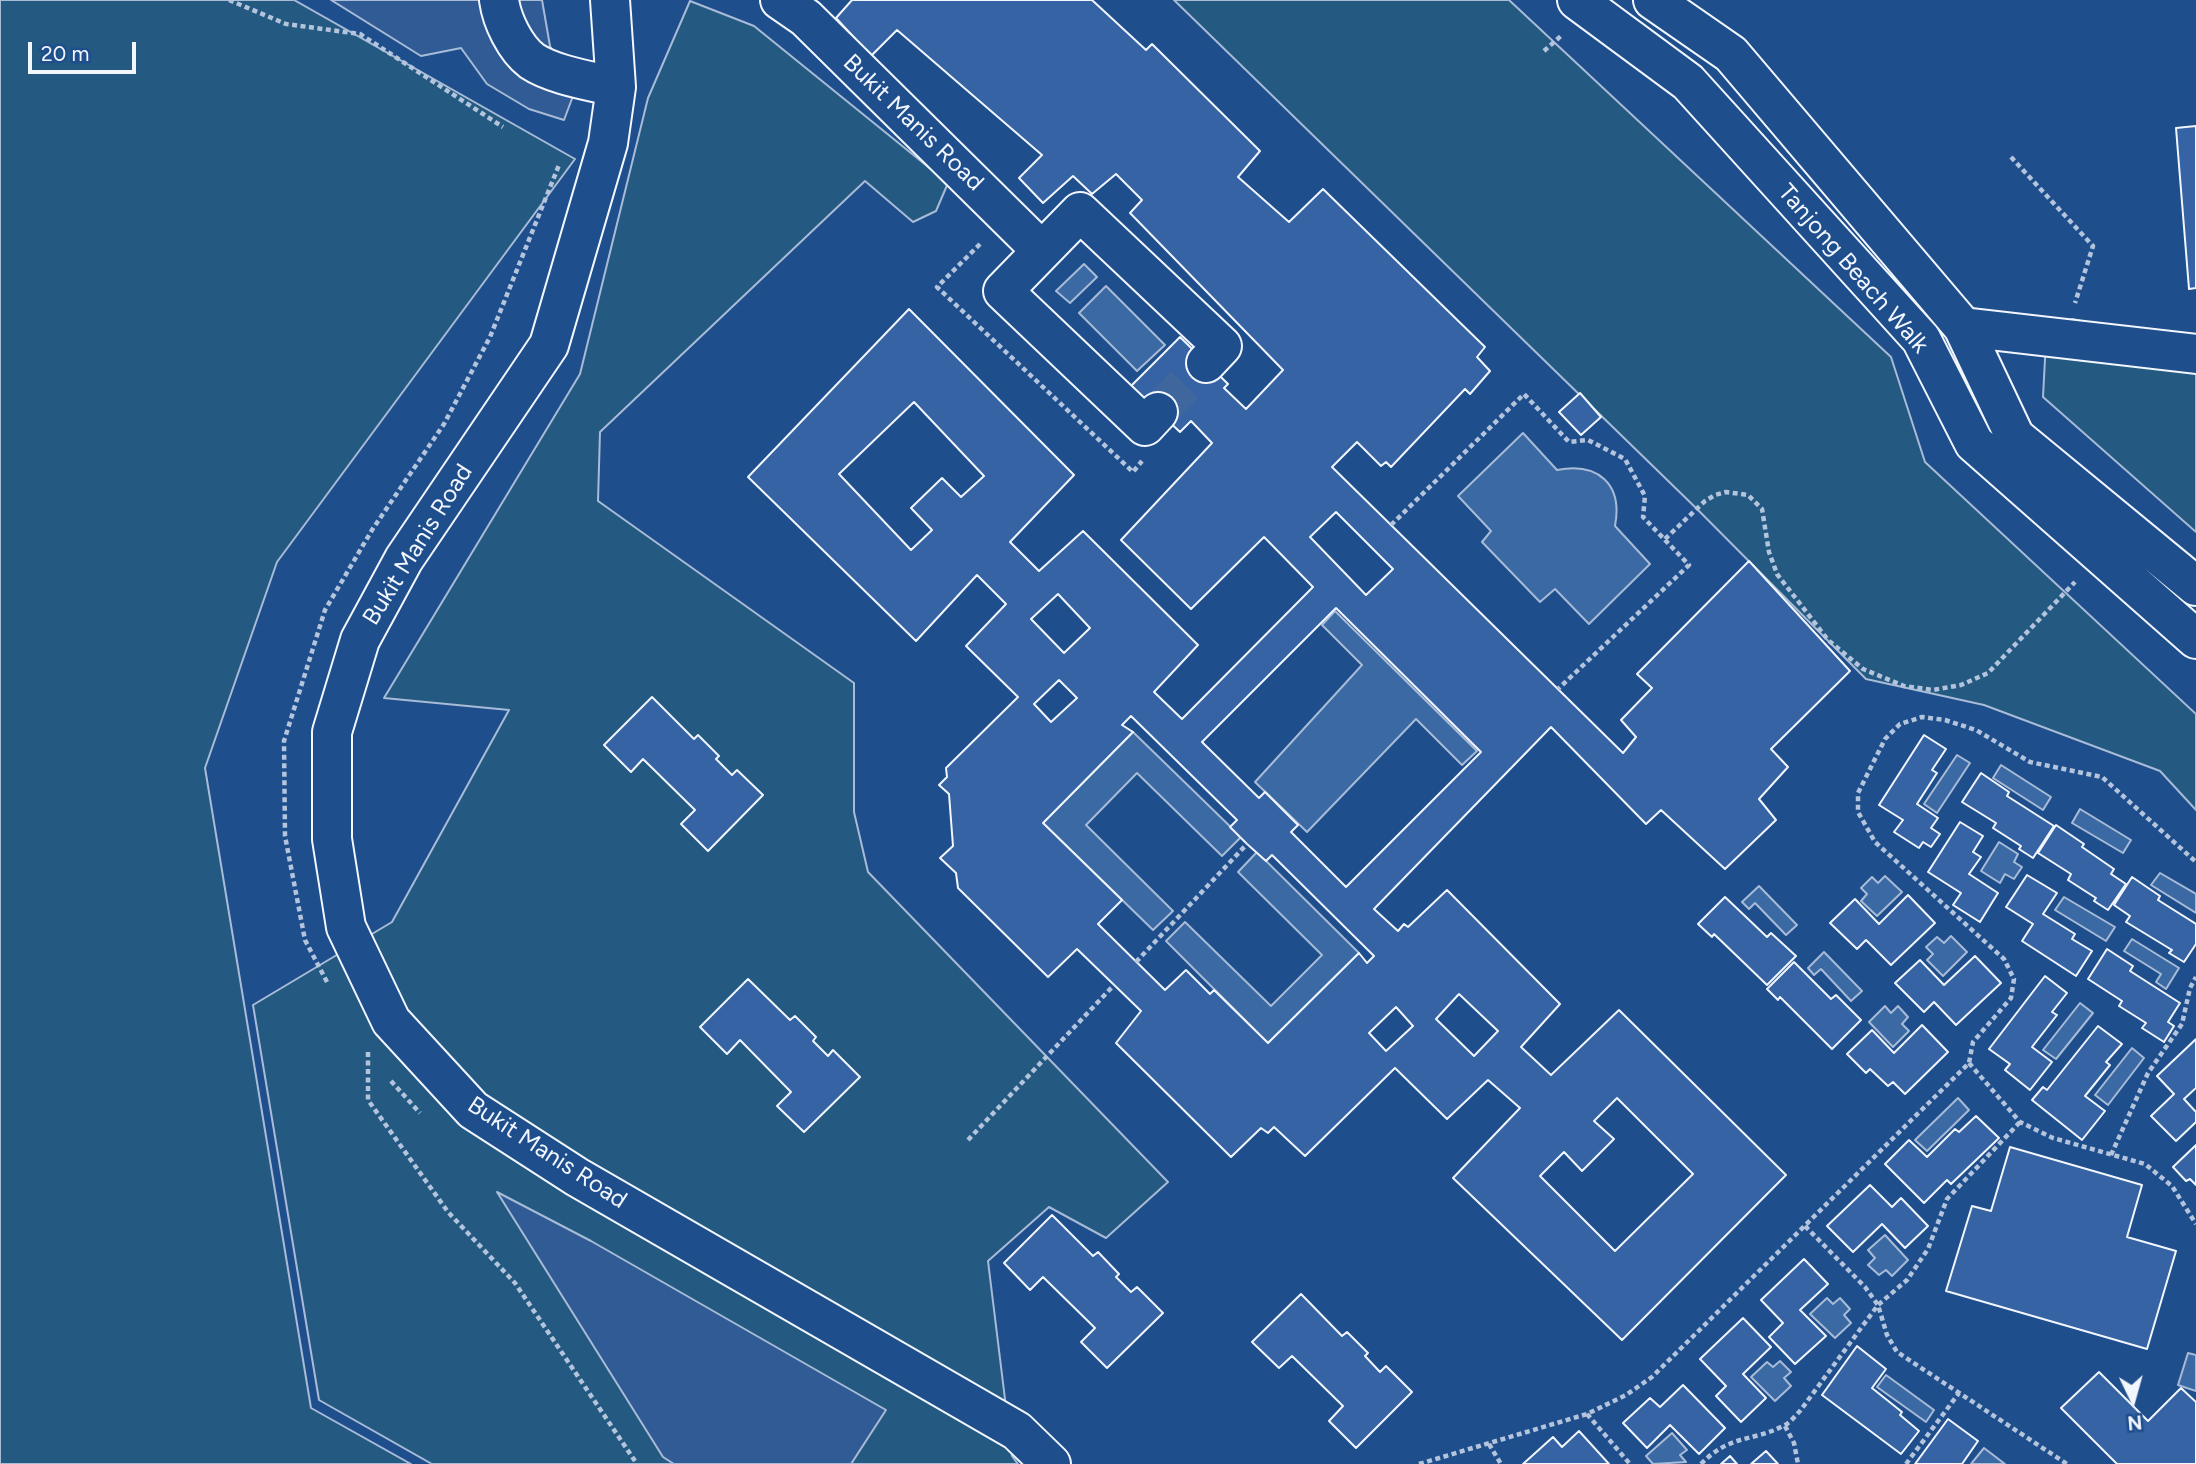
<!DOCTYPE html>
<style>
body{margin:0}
#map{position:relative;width:2196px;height:1464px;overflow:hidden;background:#1f4e8c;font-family:Figtree,sans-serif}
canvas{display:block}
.north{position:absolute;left:2098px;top:1366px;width:70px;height:70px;-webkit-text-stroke:5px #1f4e8c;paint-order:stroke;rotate:175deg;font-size:19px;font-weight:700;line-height:28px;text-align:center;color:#f2f6ff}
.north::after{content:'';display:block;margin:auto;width:24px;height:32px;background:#f2f6ff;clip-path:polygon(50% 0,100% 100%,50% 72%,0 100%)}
.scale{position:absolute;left:28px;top:42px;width:108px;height:32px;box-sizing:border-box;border:4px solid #f2f6ff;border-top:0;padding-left:9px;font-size:21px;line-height:24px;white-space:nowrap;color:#f2f6ff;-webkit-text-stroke:5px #1f4e8c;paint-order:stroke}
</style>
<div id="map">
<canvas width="2196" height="1464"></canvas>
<div class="north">N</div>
<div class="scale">20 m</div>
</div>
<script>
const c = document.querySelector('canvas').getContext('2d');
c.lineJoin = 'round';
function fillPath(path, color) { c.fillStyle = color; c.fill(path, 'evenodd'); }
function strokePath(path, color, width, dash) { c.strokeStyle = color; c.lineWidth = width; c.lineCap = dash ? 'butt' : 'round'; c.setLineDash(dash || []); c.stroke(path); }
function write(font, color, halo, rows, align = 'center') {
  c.font = font + ' Figtree,sans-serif'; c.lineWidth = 5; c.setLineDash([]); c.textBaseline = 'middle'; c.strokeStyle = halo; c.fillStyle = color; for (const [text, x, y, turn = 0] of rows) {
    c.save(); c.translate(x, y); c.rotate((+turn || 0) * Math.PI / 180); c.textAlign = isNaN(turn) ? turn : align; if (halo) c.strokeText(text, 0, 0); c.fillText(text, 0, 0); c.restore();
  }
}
const green = new Path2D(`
 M0 0H294L575 159 277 562 205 768 311 1408 411 1464H0Z
 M1174 0H1509L1891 357 1925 462 2196 714V810L2160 771 1984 705 1866 679 1697 509Z
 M690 1 754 26 948 183 936 211 913 222 865 181 600 432 598 501 854 683V812L868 872 1168 1182 1106 1238 1049 1207 988 1261 1012 1456 1018 1464H432L319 1400 253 1005 392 922 509 710 384 698 580 374 648 98Z
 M2072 319 2114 328 2196 369V532L2043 397 2046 340Z`);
const parking = new Path2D(`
 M331 0H542L550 46 573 96 564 120 529 109 487 84 461 48 421 56Z
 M497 1192 591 1241 886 1410 851 1464H674L663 1457Z`);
const water = new Path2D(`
 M1084 264 1097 277 1070 303 1056 291Z
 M1106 286 1165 345 1137 371 1079 313Z
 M1523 433 1557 470C1598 462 1623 484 1615 526L1650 564 1589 624 1555 589 1540 602 1482 542 1491 531 1458 496Z
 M1335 611 1477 751 1462 765 1416 719 1307 832 1255 782 1362 665 1322 625Z
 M1133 732 1241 837 1222 856 1137 773 1086 825 1173 911 1153 930 1043 823Z
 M1957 755 1970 763 1937 813 1924 804Z
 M2001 765 2051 797 2043 810 1993 778Z
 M2080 809 2131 840 2123 853 2072 823Z
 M1999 842 2018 854 2014 862 2022 867 2014 879 2005 874 2000 883 1981 871Z
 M1257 852 1359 953 1268 1043 1166 941 1185 922 1271 1006 1322 955 1238 872Z
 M2160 873 2196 894V913L2151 885Z
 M1885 876 1902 892 1877 916 1861 901 1867 894 1861 888 1872 877 1878 883Z
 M1759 886 1797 925 1786 935 1755 903 1749 909 1742 902Z
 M2064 897 2115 927 2106 941 2055 910Z
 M1951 936 1967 952 1943 976 1927 960 1933 954 1926 947 1937 937 1944 943Z
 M2132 939 2179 968 2166 989 2156 982 2161 974 2124 951Z
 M1824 952 1862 991 1851 1001 1821 969 1814 975 1808 968Z
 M2080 1003 2093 1013 2056 1059 2043 1050Z
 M1885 1006 1891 1013 1898 1006 1908 1017 1902 1024 1909 1031 1893 1047 1869 1022Z
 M2132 1048 2144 1058 2108 1105 2095 1095Z
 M1958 1098 1969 1110 1927 1151 1915 1140Z
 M1885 1235 1908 1260 1892 1276 1886 1270 1879 1275 1868 1265 1875 1258 1868 1250Z
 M1827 1298 1833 1304 1840 1298 1850 1309 1844 1315 1851 1323 1835 1338 1810 1314Z
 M2188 1353 2196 1355V1391L2178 1385Z
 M1780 1361 1791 1372 1784 1378 1791 1386 1775 1401 1751 1377 1767 1362 1773 1367Z
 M1886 1375 1934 1410 1926 1422 1877 1387Z
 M1672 1433 1687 1450 1680 1455 1686 1462 1653 1464 1646 1456Z
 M1984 1448 2005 1464H1971Z`);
const building = new Path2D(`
 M852 0H1092L1146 50 1152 44 1260 151 1238 177 1289 222 1323 189 1485 347 1477 357 1490 371 1470 394 1465 389 1391 467 1386 462 1381 466 1357 442 1332 467 1623 753 1636 737 1621 720 1652 688 1637 674 1749 561 1850 671 1771 749 1788 767 1759 799 1776 820 1725 869 1661 810 1646 824 1551 727 1374 909 1398 931 1404 924 1408 927 1447 890 1560 1004 1521 1047 1551 1075 1619 1010 1786 1175 1622 1340 1453 1178 1520 1108 1488 1080 1447 1119 1395 1068 1305 1156 1274 1127 1268 1133 1261 1128 1231 1157 1116 1043 1141 1011 1077 949 1048 977 958 888 956 873 940 858 953 846 949 794 939 785 947 777 946 768 1018 697 966 646 1006 604 977 575 916 641 748 477 909 309 1074 475 1010 542 1039 571 1083 531 1198 645 1154 692 1182 719 1313 587 1264 537 1191 609 1121 540 1212 443 1191 421 1180 432 1131 386 1180 337 1228 384 1224 388 1246 409 1283 370 1130 213 1142 200 1116 174 1092 194 1073 176 1043 203 1019 178 1042 155 897 30 871 56 836 18ZM914 402 984 476 961 497 942 478 911 508 932 530 911 550 839 474ZM1336 512 1393 569 1366 595 1310 537ZM1058 594 1090 628 1064 653 1031 619ZM1336 608 1481 752 1346 887 1291 832 1298 825 1265 792 1259 798 1202 742ZM1059 680 1077 698 1051 722 1034 704ZM1131 716 1237 820 1230 827 1247 844 1266 861 1272 855 1374 956 1367 963 1359 953 1268 1043 1214 990 1210 994 1186 970 1165 990 1098 924 1122 900 1043 823 1133 732 1122 725ZM1459 994 1498 1031 1474 1056 1436 1019ZM1396 1007 1413 1026 1386 1051 1369 1033ZM1617 1098 1693 1174 1615 1251 1540 1176 1564 1152 1582 1171 1614 1139 1594 1121Z
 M2196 126V288L2189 289 2176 128Z
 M1580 393 1601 417 1581 435 1559 412Z
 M652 697 694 739 698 735 719 756 716 759 732 775 737 770 763 795 708 851 681 824 695 810 643 759 631 772 604 745Z
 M1924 735 1946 749 1932 770 1937 773 1917 804 1938 818 1931 828 1940 834 1931 847 1923 842 1919 848 1894 832 1903 820 1879 805Z
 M1981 773 2009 792 2007 796 2054 826 2033 858 2019 849 2021 846 1993 828 1996 823 1962 802Z
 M1960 822 1983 836 1973 852 1981 857 1969 874 1998 893 1980 922 1953 905 1961 893 1928 872Z
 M2056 825 2084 844 2082 847 2114 869 2111 874 2126 884 2108 910 2094 901 2096 898 2068 880 2071 874 2038 853Z
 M2027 875 2057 893 2043 914 2075 934 2072 939 2092 951 2076 976 2022 941 2033 924 2006 907Z
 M2132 877 2160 896 2158 900 2196 924V944L2184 962 2169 953 2172 950 2126 922 2130 916 2114 905Z
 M1908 895 1935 923 1891 965 1866 940 1857 949 1830 923 1855 899 1879 924Z
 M1725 897 1767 937 1771 933 1796 956 1767 985 1714 934 1712 937 1698 924Z
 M2107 949 2133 966 2130 971 2180 1003 2168 1022 2174 1026 2164 1042 2142 1028 2146 1023 2119 1006 2122 1001 2088 979Z
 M1975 956 2001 983 1956 1025 1934 1002 1924 1012 1895 983 1920 960 1944 985Z
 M1794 962 1831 999 1836 995 1861 1020 1832 1049 1780 997 1778 1000 1767 989Z
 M2045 976 2067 993 2052 1012 2057 1015 2032 1047 2052 1062 2030 1090 2005 1070 2010 1064 1989 1049Z
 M748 979 790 1020 795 1016 816 1037 813 1041 828 1056 833 1050 860 1077 804 1132 777 1106 791 1092 740 1040 727 1054 700 1027Z
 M1922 1025 1948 1052 1905 1094 1893 1082 1888 1086 1870 1069 1866 1073 1847 1054 1872 1030 1894 1053Z
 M2098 1026 2122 1044 2106 1062 2110 1065 2085 1096 2105 1111 2082 1140 2032 1100 2043 1087 2047 1090Z
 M2196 1039V1088L2184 1099 2196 1112V1122L2176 1141 2151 1116 2174 1094 2157 1076Z
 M1976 1116 1999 1138 1951 1184 1947 1180 1924 1203 1885 1164 1909 1140 1927 1157 1955 1129 1959 1132Z
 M2196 1145V1185L2190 1179 2186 1181 2173 1167Z
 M2010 1147 2142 1185 2127 1237 2176 1251 2147 1349 1946 1291 1972 1206 1991 1211Z
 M1870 1185 1892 1207 1901 1198 1928 1226 1905 1248 1882 1224 1853 1252 1827 1226Z
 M1052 1215 1093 1256 1098 1252 1119 1274 1116 1277 1131 1292 1137 1287 1163 1313 1107 1368 1081 1342 1095 1328 1043 1277 1030 1290 1004 1263Z
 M1804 1259 1828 1284 1800 1310 1826 1336 1795 1364 1769 1337 1783 1323 1761 1300Z
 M1301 1294 1342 1336 1347 1332 1368 1353 1365 1356 1380 1372 1386 1366 1412 1392 1356 1448 1329 1421 1343 1406 1292 1356 1279 1368 1252 1342Z
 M1743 1318 1771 1347 1743 1374 1766 1398 1741 1422 1716 1396 1726 1386 1700 1359Z
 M1857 1346 1886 1369 1872 1388 1902 1412 1900 1415 1919 1431 1901 1454 1822 1395Z
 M2099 1372 2148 1421 2181 1388 2196 1402V1464H2117L2061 1408Z
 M1683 1385 1725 1428 1699 1454 1670 1425 1647 1448 1623 1423 1650 1398 1660 1407Z
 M1948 1419 1978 1441 1962 1464H1915Z
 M1579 1431 1609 1464H1523L1553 1437 1562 1447Z
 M1766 1451 1778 1464H1751Z
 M1730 1456 1737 1464H1721Z`);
const minorTunnel = new Path2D(`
 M1158 412 1206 363`);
const path = new Path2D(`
 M229 0 286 24 360 34 503 127
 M1544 51 1562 35
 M2011 157 2093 246 2075 303
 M980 244 937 287 1133 472 1142 461
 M1391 525 1524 394 1569 442 1588 440 1625 459 1645 496 1643 517 1689 565 1558 689
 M1665 539 1705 501 1715 495 1726 492 1748 495 1762 509 1769 552 1777 574 1828 640 1863 669 1904 686 1933 690 1961 685 1988 673 2075 582
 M1136 962 1247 844
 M327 982 305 940 285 836 284 741 325 610 372 530 444 424 490 337 559 165
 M368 1052V1100L448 1212 515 1283 637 1464
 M1969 1063 2020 1122 2053 1138 2145 1164 2172 1186 2196 1224
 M391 1081 420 1113
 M968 1140 1114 985
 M2111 1155 2148 1073 2182 1024 2190 988 2196 977
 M1805 1226 1865 1287 1878 1305 1887 1335 1897 1352 2067 1464
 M1587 1414 1630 1464
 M1785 1426 1794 1443 1798 1464
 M1489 1444 1501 1464
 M1419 1464 1587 1414 1626 1395 1652 1377 1969 1063 1973 1042 2011 998 2014 979 2004 959 1875 842 1858 812V793L1885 739 1900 724 1922 717 1945 720 1976 730 2030 762 2102 777 2196 862
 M1701 1464C1730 1434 1752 1442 1783 1426 1790 1423 1795 1416 1800 1411L1878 1305 1907 1280 1928 1249 1947 1199 2020 1122
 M1906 1464 1959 1393`);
const minor = new Path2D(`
 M499 0C502 21 515 48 532 61 553 75 591 81 616 87
 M610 0 616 87 608 143 549 345 404 559 360 640 332 732V839L346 927 391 1021 473 1110 577 1177 1017 1431 1051 1464
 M780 0 806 18 1042 251
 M1577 0 1688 82 1921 339 1974 443 2196 639
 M1653 0 1731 54 1963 327 2015 437 2196 586
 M1963 327 2196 354
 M1158 412 1145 426 1003 291 1080 212 1222 346 1206 363`);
const streetNames = [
 ["Bukit Manis Road",913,123,44],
 ["Tanjong Beach Walk",1853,269,49],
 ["Bukit Manis Road",418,545,-58],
 ["Bukit Manis Road",547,1153,33]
];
fillPath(green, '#245a82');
strokePath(green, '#a8bbd7', 2);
fillPath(parking, '#305b95');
strokePath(parking, '#a8bbd7', 2);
fillPath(water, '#3b69a3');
strokePath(water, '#a8bbd7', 2);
fillPath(building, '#3563a3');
strokePath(building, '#f2f6ff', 2);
strokePath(minorTunnel, '#3f679d', 38, [38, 19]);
strokePath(minor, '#f2f6ff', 42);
strokePath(path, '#b3c4dc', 4.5, [5, 3.5]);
strokePath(minor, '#1f4e8c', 38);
write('24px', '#f2f6ff', '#1f4e8c', streetNames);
</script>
